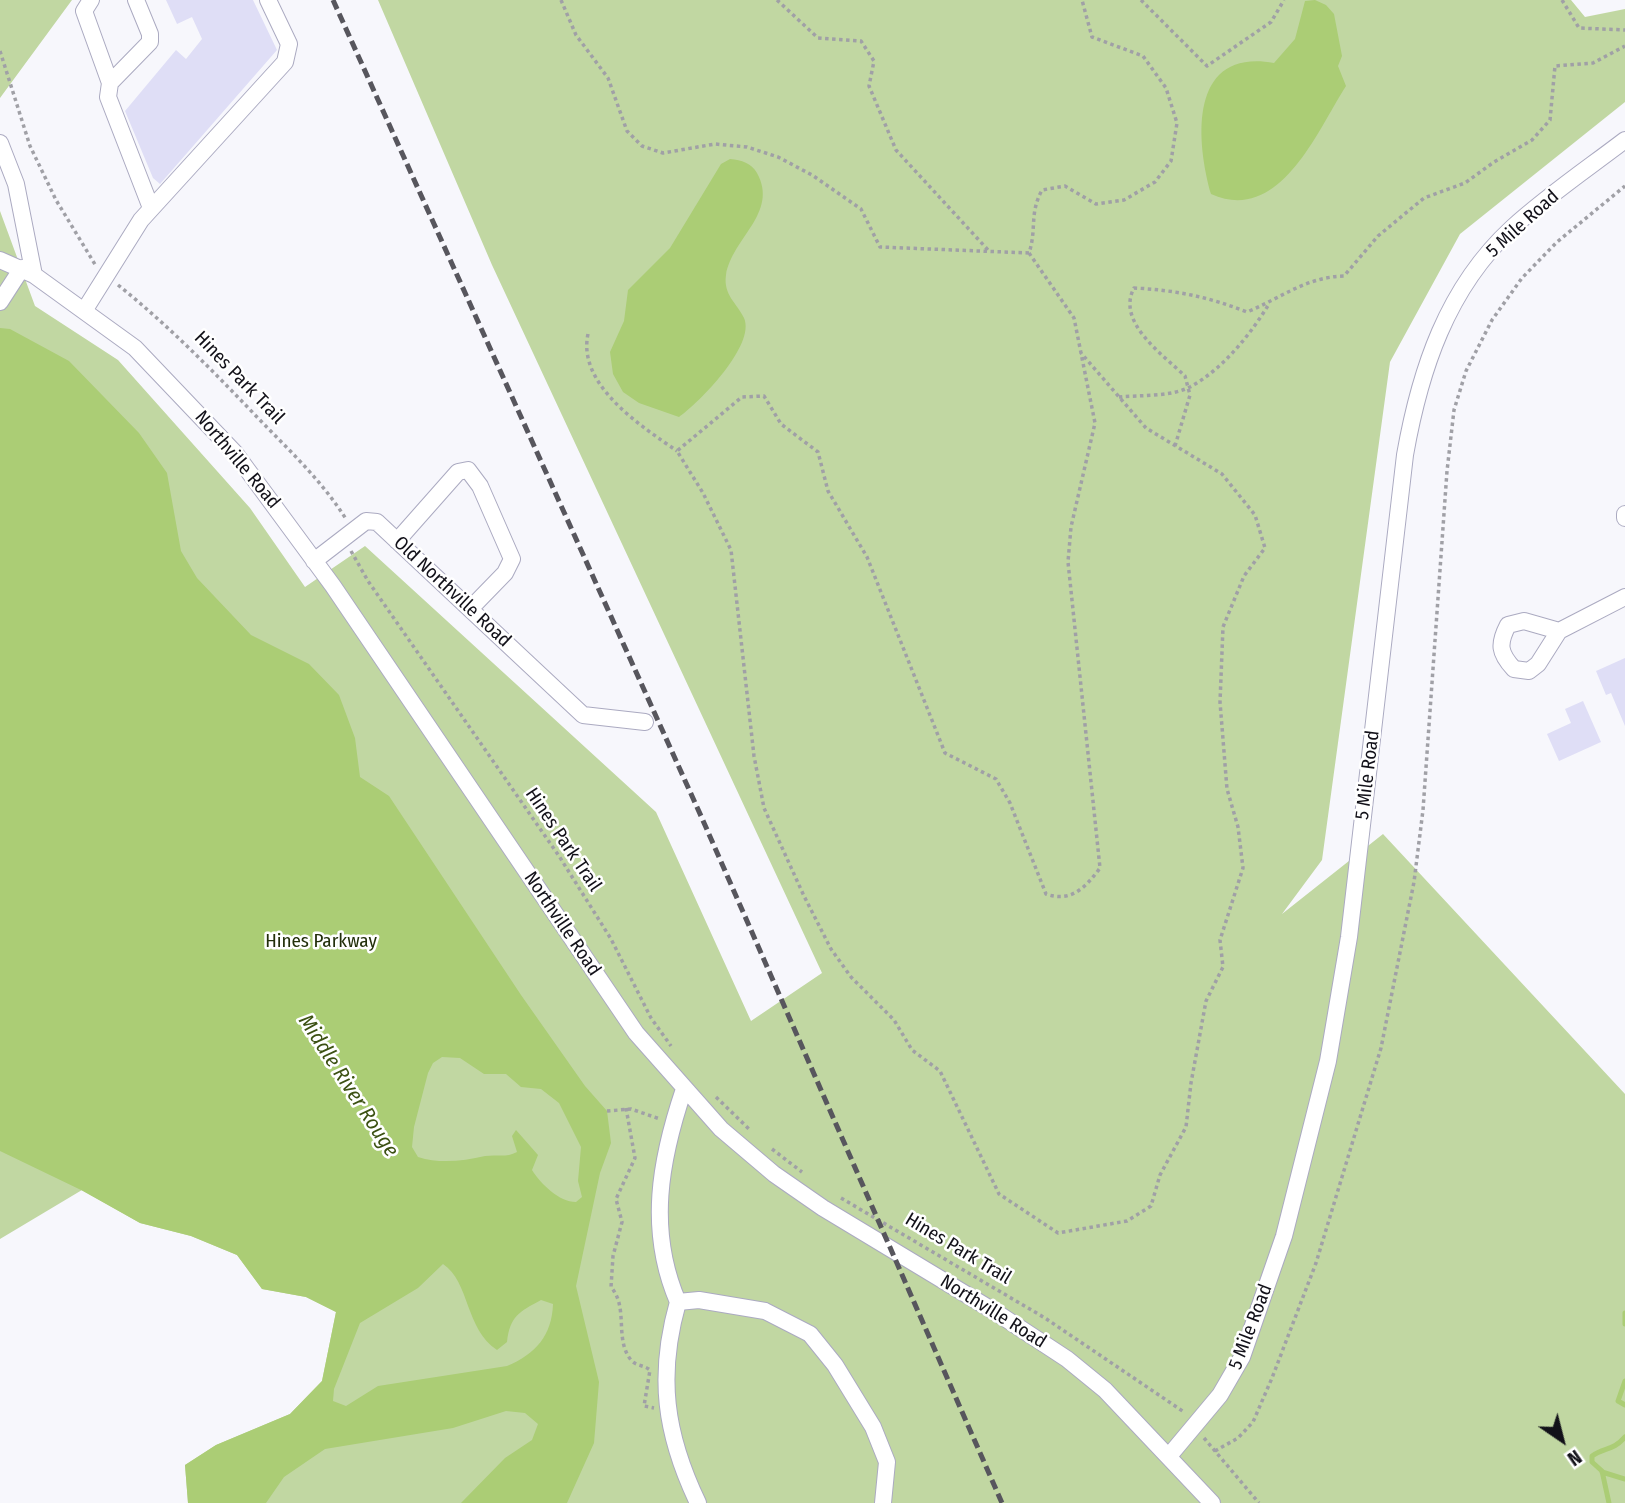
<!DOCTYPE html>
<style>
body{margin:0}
#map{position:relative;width:1625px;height:1503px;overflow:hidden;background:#f7f7fc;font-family:"Fira Sans Condensed",sans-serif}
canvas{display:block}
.north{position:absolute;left:1527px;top:1405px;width:70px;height:70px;-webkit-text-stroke:5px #fff;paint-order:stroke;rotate:145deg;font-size:19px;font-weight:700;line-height:28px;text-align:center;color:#121119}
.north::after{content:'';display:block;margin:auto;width:24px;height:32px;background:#121119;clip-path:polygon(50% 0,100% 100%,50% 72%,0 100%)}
</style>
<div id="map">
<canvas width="1625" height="1503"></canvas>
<div class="north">N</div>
</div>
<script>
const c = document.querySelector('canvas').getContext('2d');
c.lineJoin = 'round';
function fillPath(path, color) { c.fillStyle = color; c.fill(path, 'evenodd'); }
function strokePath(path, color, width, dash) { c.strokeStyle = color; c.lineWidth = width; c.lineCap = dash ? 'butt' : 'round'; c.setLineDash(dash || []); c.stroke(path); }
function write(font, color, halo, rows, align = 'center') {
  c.font = font + ' "Fira Sans Condensed",sans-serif'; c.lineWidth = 5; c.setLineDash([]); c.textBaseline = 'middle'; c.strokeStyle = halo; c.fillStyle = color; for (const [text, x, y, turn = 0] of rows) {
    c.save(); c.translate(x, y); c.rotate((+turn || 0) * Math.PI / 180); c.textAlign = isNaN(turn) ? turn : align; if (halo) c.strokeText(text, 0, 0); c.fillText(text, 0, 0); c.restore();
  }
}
const green = new Path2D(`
 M0 0H72L0 98Z
 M378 0H1571L1585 17 1625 9V102L1460 234 1390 362 1322 860 1282 914 1383 834 1625 1094V1503H188L185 1465 216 1445 290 1414 322 1381 336 1312 306 1297 262 1289 237 1255 191 1236 140 1223 82 1190 0 1239V211L35 306 118 360 250 508 305 587 365 546 656 812 751 1021 822 973 492 265Z`);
const water = new Path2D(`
 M1315 0 1326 5 1334 14 1342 56 1338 66 1346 86C1317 131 1280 225 1211 194 1195 137 1190 48 1274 63L1295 39 1305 1Z
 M730 159C742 160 751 163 757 173 779 213 732 238 726 275 723 295 737 303 744 318 756 345 699 403 679 417L639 403 623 392 613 374 610 352 624 321 628 290 670 248 721 164Z
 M0 328 10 329 69 361 139 433 167 473 181 551 197 578 251 635 309 664 339 695 355 738 360 777 389 796 521 995 585 1086 607 1111 611 1143 600 1173 576 1286 599 1382 594 1443 567 1503H461L505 1458 532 1440 538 1424 525 1413 506 1411 453 1428 325 1449 284 1477 266 1503H188L185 1465 216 1445 290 1414 322 1381 336 1312 306 1297 262 1289 237 1255 191 1236 140 1223 81 1190 0 1151ZM442 1057 460 1058 484 1074H506L521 1087 541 1089 559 1103 581 1147 578 1181 582 1197 576 1202C559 1202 541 1184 532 1170L538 1155 516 1130 512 1136 517 1152C506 1158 497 1154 485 1156 463 1161 440 1164 418 1157L412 1147 414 1127 428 1073 433 1063ZM443 1264C470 1282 465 1329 497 1350L507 1342C510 1316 519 1312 541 1300L553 1304C552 1335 536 1354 507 1366L378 1386 346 1406 333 1401 334 1389 360 1323 418 1288Z`);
const stream = new Path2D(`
 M1625 1313V1324
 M1625 1381 1618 1401 1625 1405
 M1602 1472 1625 1479
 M1609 1503 1602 1471 1592 1462V1456C1605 1447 1613 1451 1625 1437`);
const building = new Path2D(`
 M166 0H253L277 50 160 184 153 178 125 111 176 50 186 59 202 39 192 17 177 24Z
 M1625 658V726L1611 693 1606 695 1596 671Z
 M1583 701 1601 742 1559 761 1547 734 1571 723 1565 709Z`);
const path = new Path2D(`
 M561 0 576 35 608 78 627 131 642 146 663 153 715 144 747 147 778 157 812 175 861 209 880 247 1029 253C1037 229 1029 214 1042 190L1065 186 1096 204 1124 200 1155 182 1171 161 1177 123 1166 88 1143 56 1092 37 1082 0
 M777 0 818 38 861 41 874 61 869 86 896 150 989 251
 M1141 0 1207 66 1271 22 1284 0
 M1562 0 1579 28 1625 30
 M0 51 30 146 56 200 96 266
 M1029 253 1074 318 1095 423 1071 527 1068 562 1100 868C1086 887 1071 903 1046 894L1010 803 996 779 945 753 867 557 828 491 818 452 781 424 764 396 742 397 677 451 703 493 731 550 754 756 764 808 804 896 831 949 851 977 894 1020 912 1050 940 1071 999 1194 1058 1233 1127 1221 1151 1206 1160 1175 1186 1127 1191 1083 1206 1001 1223 967 1220 940 1243 868 1238 827 1227 789 1220 702 1223 627 1244 576 1265 548 1255 515 1222 474 1146 428 1081 353
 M118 285C169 326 213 371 258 418 289 450 322 481 346 519
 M588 334C577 385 641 426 677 451
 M1119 397C1141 395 1170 397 1190 387 1223 369 1250 335 1269 304
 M1175 446 1190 395 1185 376C1162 354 1116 322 1134 288 1175 290 1209 297 1247 312 1281 298 1306 277 1344 276L1378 236 1424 198 1465 183 1494 162 1532 140 1550 120 1555 66 1593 63 1625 46
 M351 551 368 581 559 856 611 939 651 1018 671 1046
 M716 1097 750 1130
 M626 1108 635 1158 616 1199 622 1222 613 1256 611 1287C629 1308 614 1339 631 1360 636 1366 644 1365 650 1370L644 1406 654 1408
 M607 1111 631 1109 660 1119
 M772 1149 802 1172
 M841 1198 1045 1318 1184 1412
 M1204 1438 1259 1503
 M1215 1451 1238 1438 1253 1422 1272 1378 1316 1263 1381 1048 1414 882 1423 810 1447 471 1454 410 1466 371 1492 320 1522 278 1557 242 1625 186`);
const minor = new Path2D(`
 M91 0 84 11 110 83 108 97 151 208
 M110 83 150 42V34L136 0
 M0 143 16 184 34 275
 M0 260 34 275 135 348 235 453 333 586 636 1033 721 1129 774 1174 823 1208 997 1313 1067 1359 1105 1390 1212 1503
 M0 302 22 268
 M84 311 141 220 285 62 289 44 268 0
 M1625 514V518
 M397 541 458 472 468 470 480 486 512 559 505 573 470 609
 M314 561 366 521 377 522 583 715 645 722
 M1559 631 1524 621 1508 625C1498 644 1499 653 1514 669L1529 671 1538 664 1559 631 1625 597
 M678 1302C647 1230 660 1160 684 1089
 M1169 1456 1220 1395 1242 1357 1284 1236 1328 1061 1349 937 1405 455C1420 370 1447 288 1512 228 1547 196 1587 169 1625 140
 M698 1503C665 1434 657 1376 678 1302L699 1300 765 1311 810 1334 835 1365 873 1427 887 1462 883 1503`);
const rail = new Path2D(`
 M333 0 701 816 1002 1503`);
const streetNames = [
 ["5 Mile Road",1523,224,-42],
 ["Hines Park Trail",239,378,46],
 ["Northville Road",237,460,50],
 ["Old Northville Road",452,592,43],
 ["5 Mile Road",1368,775,-83],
 ["Hines Park Trail",563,840,56],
 ["Northville Road",562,924,56],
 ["Hines Park Trail",958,1249,31],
 ["Northville Road",993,1312,32],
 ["5 Mile Road",1251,1327,-69]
];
const parkNames = [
 ["Hines Parkway",321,942]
];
const waterNames = [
 ["Middle River Rouge",348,1086,57]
];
fillPath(green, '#c1d7a2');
fillPath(water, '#abcd75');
strokePath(stream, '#abcd75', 5);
fillPath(building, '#dfdef6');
strokePath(minor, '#abaac1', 18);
strokePath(path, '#a0a0a6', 3.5, [3.5, 3.5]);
strokePath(minor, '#fff', 16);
strokePath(rail, '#57565d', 5, [10, 5]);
write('19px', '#121119', '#fff', streetNames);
write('19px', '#222f0a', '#fff', parkNames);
write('italic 21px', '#3c5113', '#fff', waterNames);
</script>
